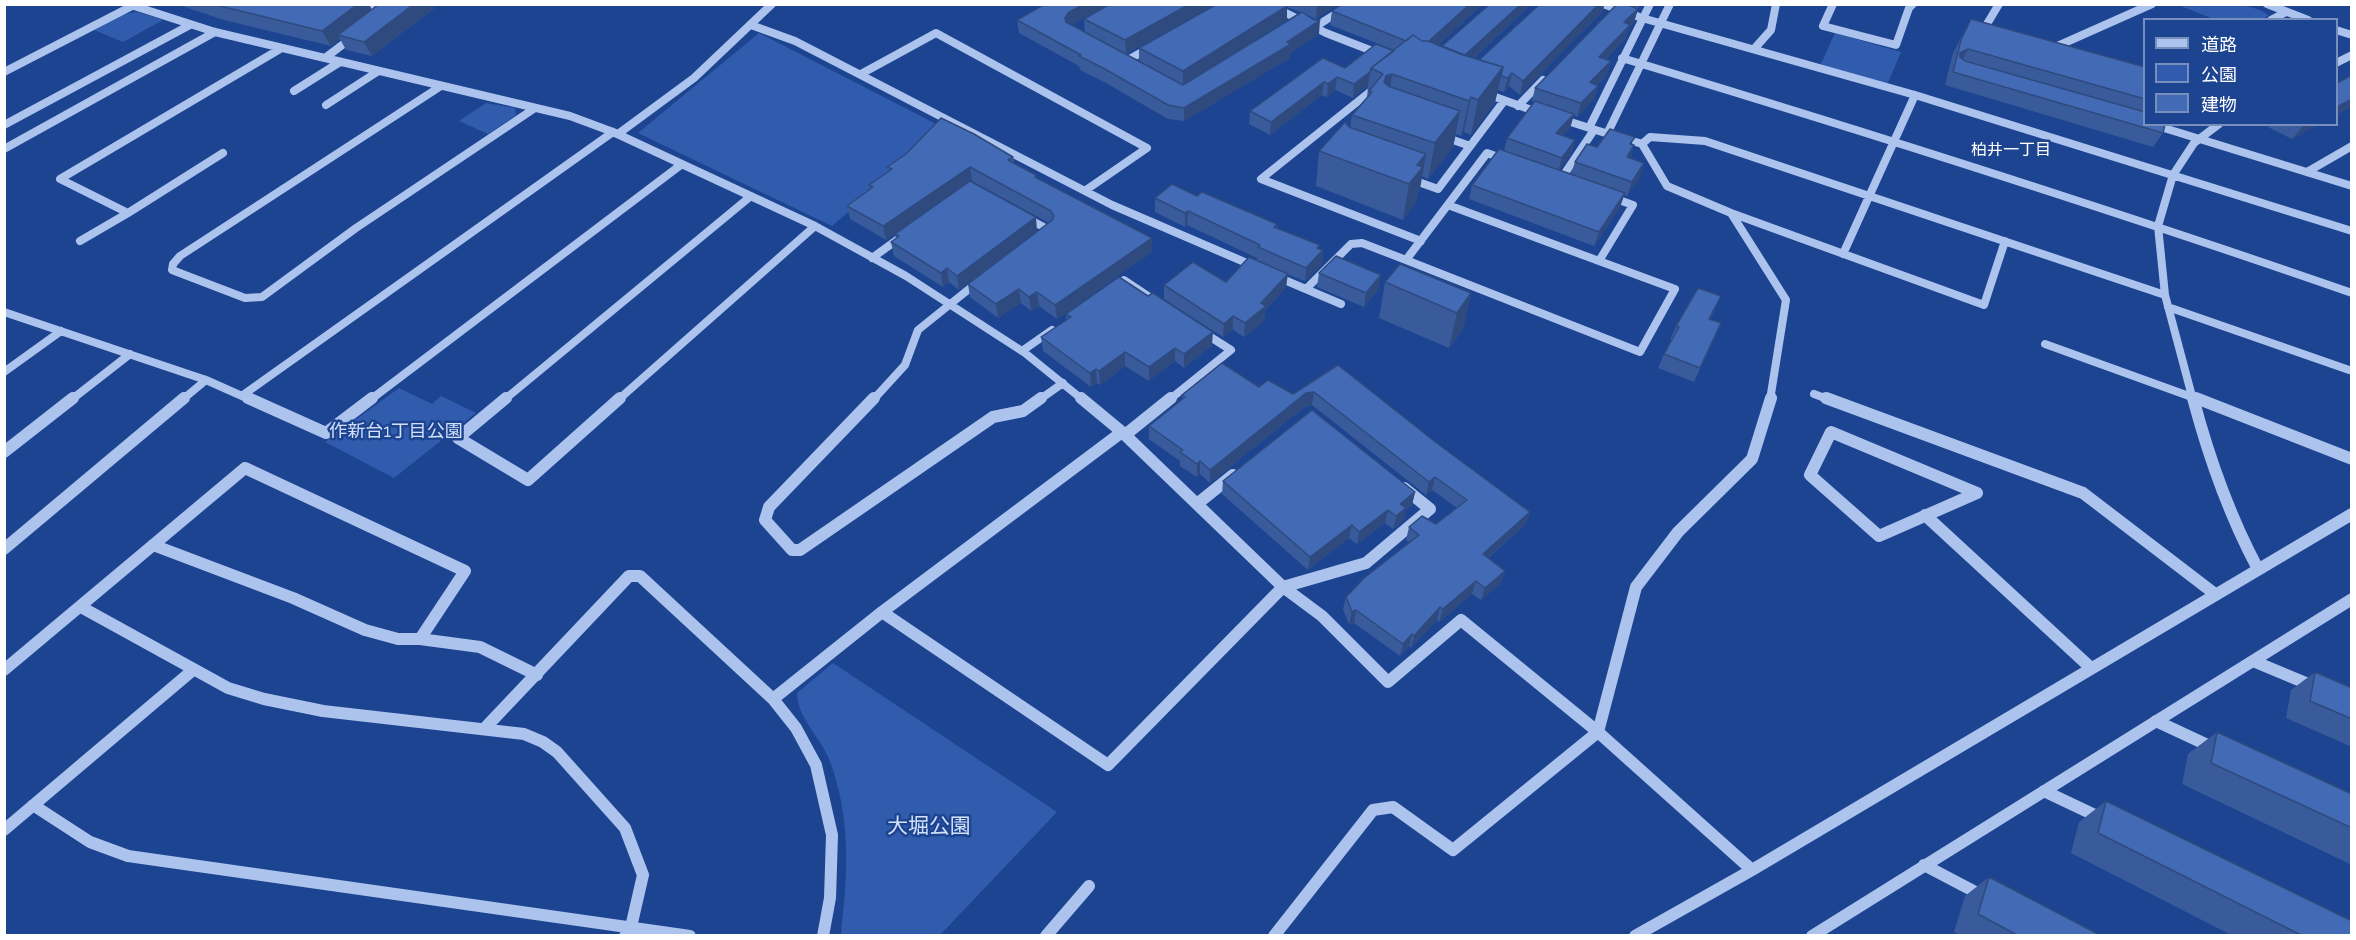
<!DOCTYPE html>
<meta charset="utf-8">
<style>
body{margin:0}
#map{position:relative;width:2356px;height:940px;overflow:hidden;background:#1d4490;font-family:Raleway,"Noto Sans JP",sans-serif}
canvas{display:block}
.frame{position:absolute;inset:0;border:6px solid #fff;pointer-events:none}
.legend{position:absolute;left:2143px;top:18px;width:195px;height:108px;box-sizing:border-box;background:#1d4490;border:2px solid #778fbc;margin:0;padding:8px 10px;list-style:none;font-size:18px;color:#fff}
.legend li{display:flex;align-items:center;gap:12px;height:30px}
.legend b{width:30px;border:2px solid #778fbc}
</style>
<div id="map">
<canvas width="2356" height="940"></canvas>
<div class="frame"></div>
<ul class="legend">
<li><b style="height:8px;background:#acc3ed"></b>道路</li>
<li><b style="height:16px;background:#315cad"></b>公園</li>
<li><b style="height:16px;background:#426ab5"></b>建物</li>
</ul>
</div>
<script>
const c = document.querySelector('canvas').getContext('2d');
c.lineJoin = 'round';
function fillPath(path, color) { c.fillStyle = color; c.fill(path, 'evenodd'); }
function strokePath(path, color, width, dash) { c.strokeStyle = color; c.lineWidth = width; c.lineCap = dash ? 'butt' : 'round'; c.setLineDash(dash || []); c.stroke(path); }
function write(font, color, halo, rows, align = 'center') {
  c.font = font + ' Raleway,"Noto Sans JP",sans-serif'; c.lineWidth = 5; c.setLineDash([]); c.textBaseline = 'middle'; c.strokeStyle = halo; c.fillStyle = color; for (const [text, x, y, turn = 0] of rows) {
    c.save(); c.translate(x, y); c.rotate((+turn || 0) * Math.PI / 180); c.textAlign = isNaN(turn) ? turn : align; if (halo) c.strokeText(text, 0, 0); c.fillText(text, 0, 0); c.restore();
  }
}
const green = new Path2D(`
 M2178 5C2202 4 2253 0 2269 16L2261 19H2214Z
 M137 12 163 20 123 42 94 30 124 14Z
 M759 33 940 126 879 186 832 226 638 133Z
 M1835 33 1901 52 1887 85 1820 66Z
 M486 103 515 108 516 115 488 134 459 121Z
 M399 388 432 404 441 396 476 413 394 478 325 442Z
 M833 663 1057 812 940 935 843 936 841 933C848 874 851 815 829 759 820 737 797 717 797 693Z`);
const minorFar1 = new Path2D(`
 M128 4 215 32 570 116 613 132 815 226 906 276 1025 353 1083 400
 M362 4 388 10
 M1268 4 1326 33 1380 54
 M1603 4 1642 18 1915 95 2352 231
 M1833 4 1823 26 1896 45 1909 8 1913 4
 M2267 4 2308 20
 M2271 20 2286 12
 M751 25 795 41 1112 205 1256 267
 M1315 27 1351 4
 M2336 30 2352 35
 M1991 31 1984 29 1999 4
 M2053 48 2152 4
 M1754 49 1771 30 1776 4
 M325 58 354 36
 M1622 58C1867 132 2110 209 2352 293
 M1126 61 1151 47
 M2336 63 2352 55
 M4 72 132 6
 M861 74 936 33 1147 148 1086 190
 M441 86 180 256 173 264 172 270 245 298 262 297 356 228 535 108
 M1376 87 1261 179 1421 241
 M294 91 340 62
 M1484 93 1540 113
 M326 105 377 72
 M1518 106 1543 80
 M1558 118 1621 138
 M2151 124 2352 186
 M4 125 190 25
 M1589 128 1650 4
 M618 134 694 78 772 4
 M1607 134 1670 4
 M1442 136 1470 146
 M1636 142 1642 144 1650 137 1705 141 2165 295
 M1642 144 1667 186 1731 213 1786 300 1770 400
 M4 149 215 32
 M223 153 128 213 60 179 280 49
 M1487 153 1633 205 1599 261 1675 289 1640 352 1406 260Z
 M2307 172 2352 146
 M1410 179 1438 189 1504 101
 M1561 179 1594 130
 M1448 205 1599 261
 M1731 213 1984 305 2005 241
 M1025 217 1049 230 1043 235
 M80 241 128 213
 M1843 254 1915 95
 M872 258 901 237
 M1275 276 1341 304
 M1114 287 1124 280 1160 304
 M1306 289 1351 244 1362 243 1406 260
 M2168 307 2352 371
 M4 312 206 380 251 400
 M2045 344 2200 400
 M1022 351 1052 330
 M4 372 61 331
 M1814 394 1830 400
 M243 395 613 132
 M71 400 130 354
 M182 400 206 380
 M370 400 682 164
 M504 400 751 196
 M618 400 815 226
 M873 400 905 365 918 330 979 281
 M1039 400 1063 383
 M1169 400 1231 350 1201 331
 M2193 400 2165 295 2158 226 2173 175 2194 143 2219 124`);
const minor = new Path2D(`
 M248 398 326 433 372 398
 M506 398 458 438 528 480 620 398
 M874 398 769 507 765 520 792 550H800L993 417 1023 411 1041 398
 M1081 398 1122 432 1283 587 1322 616 1388 682 1461 620 1598 732 1752 870
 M1826 398 2083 493 2215 594
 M2193 398C2209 458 2229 515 2258 569
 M2196 398 2352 459
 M1831 432 1977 493 1879 536 1810 475Z
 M1125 435 1171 398
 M4 452 73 398
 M1197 504 1233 475
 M1925 515 2091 668
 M153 545 293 598 365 630 398 639H420L480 647 537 675
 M4 549 184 398
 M81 607 228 688 264 699 323 711 524 734 543 742 557 752 625 828 643 875 631 927 625 936
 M882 612 1108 765 1283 587 1366 563 1430 509 1404 488
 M2253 661 2313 686
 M4 670 245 468 465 571 420 639
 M773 699 882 612 1122 432
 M2156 721 2216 749
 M485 728 629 576H640L773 699 796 728 816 765 832 835 830 898 823 936
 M2044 791 2103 819
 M33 805 90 842 128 856 690 936
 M4 830 193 670
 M1924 865 1985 897
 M1046 936 1089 886
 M1274 936 1373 810 1393 807 1453 850 1598 732 1636 587 1678 532 1752 459 1771 398
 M1635 936 1752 870 2352 514
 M1812 936 2352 599`);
const wall = new Path2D(`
 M176 4H369L372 10 435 8 372 56 346 50 340 39 331 46 224 20Z
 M1109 4 1071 25 1183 85 1301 12 1287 7V19L1183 85 1139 61V48L1217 4H1338L1316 19 1303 13 1319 34 1290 53V58L1184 121 1168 119 1104 82 1080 70 1079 66 1019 33 1017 20Z
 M1214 4 1126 54 1085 32 1084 19Z
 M1342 4H1483L1438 45 1442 46 1532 4 1474 58 1479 60 1540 4H1604L1603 11 1520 95 1509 86 1504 92 1498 90 1495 102 1471 135 1464 132 1461 136 1456 134 1453 147 1428 179 1422 176 1416 202 1403 220 1316 186 1319 151 1349 127H1350L1352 115 1367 98 1368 85 1353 98 1335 90 1327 97 1322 95 1270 135 1249 124 1250 111 1345 68 1394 50 1330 25 1332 11Z
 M1617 4H1641L1638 9 1634 22 1630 26 1626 38 1606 59 1611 61 1607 75 1597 85 1598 86 1594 99 1577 117 1574 115 1570 128 1563 136 1575 140 1571 153 1559 170 1571 174 1575 162 1597 147 1632 145H1634L1630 159 1640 177 1627 196 1624 195 1620 207 1594 246 1469 199 1472 185 1504 151 1507 138 1534 102 1532 101 1535 88Z
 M1971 19 2145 67V124L2163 133 2153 147 1945 85 1953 53Z
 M2270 124H2319L2292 139 2268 127Z
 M1013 157 1014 163 1036 175 1037 178 1152 238V252L1057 319 1039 306 1031 311 1021 303 998 318 970 297 968 284 1049 223 972 181H971L1037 231 959 290 949 282 943 287 894 256 891 242 896 239 895 234 886 240 850 219 847 206 870 190 869 185 888 172 887 167Z
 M1197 196 1277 224V228L1320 245 1319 249 1323 250 1322 264 1305 281 1287 274 1286 287 1265 311V320L1244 337 1233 330 1223 337 1164 299V285L1226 282 1257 260V258L1187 225 1185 227 1155 212V198Z
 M1319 273 1379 289 1364 307 1317 287Z
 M1385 282 1471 293 1463 329 1449 348 1379 318Z
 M1715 310 1710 319 1721 323 1694 382 1658 368 1664 354 1671 340H1670L1676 326Z
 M1066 314 1212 345 1184 368 1175 361 1149 381 1125 366 1100 385 1097 383 1091 387 1043 351 1041 337 1067 320Z
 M1338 365 1438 444 1530 512 1525 525 1488 558 1505 571 1500 584 1481 600 1472 594 1439 622 1437 620 1411 648 1409 646 1400 656 1354 623 1349 624 1343 609 1346 597 1410 543 1406 540 1409 527 1436 524 1457 508 1432 490 1426 495 1312 405 1305 407 1210 483 1200 474 1197 477 1180 466V461L1149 439V426L1182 399V395L1259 387 1293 394Z
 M1223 481 1415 492 1412 505 1406 510 1403 521 1393 529 1385 523 1357 544 1349 538 1308 570 1222 494Z
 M2315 672 2352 688V747L2286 718 2291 690Z
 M2217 732 2352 794V865L2182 784 2188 754Z
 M2106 801 2352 936H2233L2071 853 2079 822Z
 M1989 877 2102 936H1961L1954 932 1965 896Z`);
const shadedWall = new Path2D(`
 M358 4H369L373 13 338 35 340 39 331 46 322 31Z
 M414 4H433L435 8 372 56 364 42Z
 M1084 4H1109L1069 26 1066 31 1065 18 1068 13Z
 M1190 4H1214L1126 54 1125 40Z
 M1319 4H1338L1316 19 1317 5Z
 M1470 4H1483L1420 61 1422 47Z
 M1521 4H1532L1456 74 1458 61Z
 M1599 4H1604L1603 11 1520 95 1523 81Z
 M1287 6V19L1183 85V71Z
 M1638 9 1634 22 1630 26 1626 38 1595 70 1599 57 1624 22Z
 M1320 20 1319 34 1290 53V58L1184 121V108Z
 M1968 49 1961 63 1953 67 1960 53Z
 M1611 61 1607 75 1586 96 1590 82Z
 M1503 67 1495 102 1471 135 1478 100Z
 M1370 72 1368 85 1353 98 1354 84Z
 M1512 73 1509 86 1504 92 1508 78Z
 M1392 74 1387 109 1384 82 1386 76Z
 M1337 77 1335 90 1327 97 1328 84Z
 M1324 82 1322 95 1270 135 1271 122Z
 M1598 86 1594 99 1577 117 1581 103Z
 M1471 97 1464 132 1461 136 1469 101Z
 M2352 99V107L2337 115V107Z
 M1460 111 1453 147 1428 179 1435 143Z
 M1574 114 1570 128 1552 147 1556 133Z
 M2305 124H2319L2292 139 2303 126Z
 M1575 140 1571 153 1558 172 1562 158Z
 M1634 145 1630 159 1627 157Z
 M1426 154 1420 189 1418 191 1416 202 1403 220 1409 184 1417 165Z
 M1644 163 1640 177 1627 196 1632 182Z
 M970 167 972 181 886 240 883 226Z
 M1625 193 1620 207 1594 246 1599 232Z
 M1188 211 1187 225 1185 227V213Z
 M1036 217 1037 231 959 290 957 276Z
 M1152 238V252L1057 319 1055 305Z
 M1320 245 1318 255 1323 250 1322 264 1305 281 1306 268Z
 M947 268 949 282 943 287 941 273Z
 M1288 274 1286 287 1265 311V320L1244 337 1245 323Z
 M1381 275 1379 289 1364 307 1366 293Z
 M1019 289 1021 303 998 318 996 304Z
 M1037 292 1039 306 1031 311 1029 297Z
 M1471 293 1463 329 1449 348 1457 313Z
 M1233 316V330L1223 337 1224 324Z
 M1213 332 1212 345 1184 368V354Z
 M1175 348V361L1149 381V367Z
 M1125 352V366L1100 385 1099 371Z
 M1096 369 1097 383 1091 387 1090 373Z
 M1314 392 1312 405 1305 407 1210 483V470L1306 393Z
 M1200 461V474L1197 477V464Z
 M1435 477 1432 490 1426 495 1429 482Z
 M1415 492 1412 505 1406 510 1403 521 1393 529 1400 504Z
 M1388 510 1385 523 1357 544 1359 532Z
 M1530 512 1525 525 1478 566 1483 554Z
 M1352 525 1349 538 1308 570 1310 557Z
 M1505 571 1500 584 1481 600 1485 588Z
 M1476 581 1472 594 1439 622 1443 609Z
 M1440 607 1437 620 1411 648 1414 636Z
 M1356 610 1354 623 1349 624 1352 612Z
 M1412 634 1409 646 1400 656 1403 644Z`);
const building = new Path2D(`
 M212 4H358L322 31Z
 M379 4H414L364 42 338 35Z
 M1045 4H1084L1068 13 1065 18 1066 22 1183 85 1302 12 1314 20H1320L1287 42 1291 44 1184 108 1168 105 1103 68 1079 56 1081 55 1017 20Z
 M1110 4H1190L1125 40 1084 19Z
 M1217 4H1284L1287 6 1183 71 1139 48Z
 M1342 4H1470L1429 41H1422L1413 35 1406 41 1332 11Z
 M1490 4H1521L1465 55 1442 46Z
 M1540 4H1599L1523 81 1512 73 1508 78 1501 76 1503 67 1479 60Z
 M1617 4H1626L1638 9 1624 22 1630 25 1599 57 1611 61 1590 82 1598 86 1581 103 1535 88Z
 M1971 19 2145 67V99L1968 49 1960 53V57L1965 61 2145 112V124H2165L2163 133 1953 72 1961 40Z
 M1413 35 1422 41H1428L1460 54 1503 67 1478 100 1471 97 1469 101 1392 74 1386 76 1384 82 1388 86 1460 111 1435 143 1352 115 1372 92 1369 91 1383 74 1371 68Z
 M1376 44 1394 51 1371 68 1370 72 1354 84 1337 77 1328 84 1324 82 1271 122 1250 111 1323 58 1345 68Z
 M2352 75V99L2337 107V83Z
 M1535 101 1574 114 1556 133 1575 140 1562 158 1507 138Z
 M941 118 974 134 1013 157 1008 160 1036 175 1035 177 1152 238 1055 305 1037 292 1029 297 1019 289 996 304 968 284 1051 221 1054 216 1051 211 970 167 883 226 847 206 873 187 869 185 892 169 887 167 906 154Z
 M1345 122 1349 127 1426 154 1417 165 1423 167 1409 184 1319 151Z
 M1610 129 1635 137 1630 144 1634 145 1627 157 1644 163 1632 182 1575 162 1587 144 1597 147Z
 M1499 149 1625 193 1599 232 1472 185Z
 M970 181 1036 217 957 276 947 268 941 273 891 242 899 236 895 234Z
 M1172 184 1197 196 1202 192 1277 224 1274 227 1320 245 1317 248 1323 250 1306 268 1258 247 1260 245 1188 211 1185 213 1155 198Z
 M1336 256 1381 275 1366 293 1319 273Z
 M1249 257 1288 274 1261 303 1266 306 1245 323 1233 316 1224 324 1164 285 1193 262 1226 282Z
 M1400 264 1471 293 1457 313 1385 282Z
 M1119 277 1148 296 1153 293 1213 332 1184 354 1175 348 1149 367 1125 352 1099 371 1096 369 1090 373 1041 337 1071 317 1066 314Z
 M1698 288 1721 296 1709 319 1721 323 1700 368 1664 354 1679 327 1676 326Z
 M1222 363 1259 387 1268 380 1293 394 1338 365 1438 444 1530 512 1483 554 1505 571 1485 588 1476 581 1443 609 1440 607 1414 636 1412 634 1403 644 1356 610 1352 612 1346 597 1364 578 1419 535 1409 527 1422 516 1436 524 1467 500 1435 477 1429 482 1314 392 1306 393 1210 470 1200 461 1197 464 1180 452 1183 450 1149 426 1185 397 1182 395Z
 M1312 410 1415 492 1400 504 1406 508 1396 516 1388 510 1359 532 1352 525 1310 557 1223 481Z
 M2315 672 2352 688V719L2310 701Z
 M2217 732 2352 794V828L2211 763Z
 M2106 801 2352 921V936H2303L2098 833Z
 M1989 877 2102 936H2019L1978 914Z`);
const farNeighbourhoodnames = [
 ["柏井一丁目",2011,150]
];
const parkNames = [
 ["作新台1丁目公園",396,432]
];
const nearParknames = [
 ["大堀公園",929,827]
];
fillPath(green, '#315cad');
strokePath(minorFar1, '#acc3ed', 8);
strokePath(minor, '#acc3ed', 12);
fillPath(wall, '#395b9c');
fillPath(shadedWall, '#2e4a7f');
fillPath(building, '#426ab5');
strokePath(building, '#2e4a7f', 1.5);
write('16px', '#fff', '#1d4490', farNeighbourhoodnames);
write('18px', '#d2e0fa', '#1d4490', parkNames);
write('21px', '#d2e0fa', '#1d4490', nearParknames);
</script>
